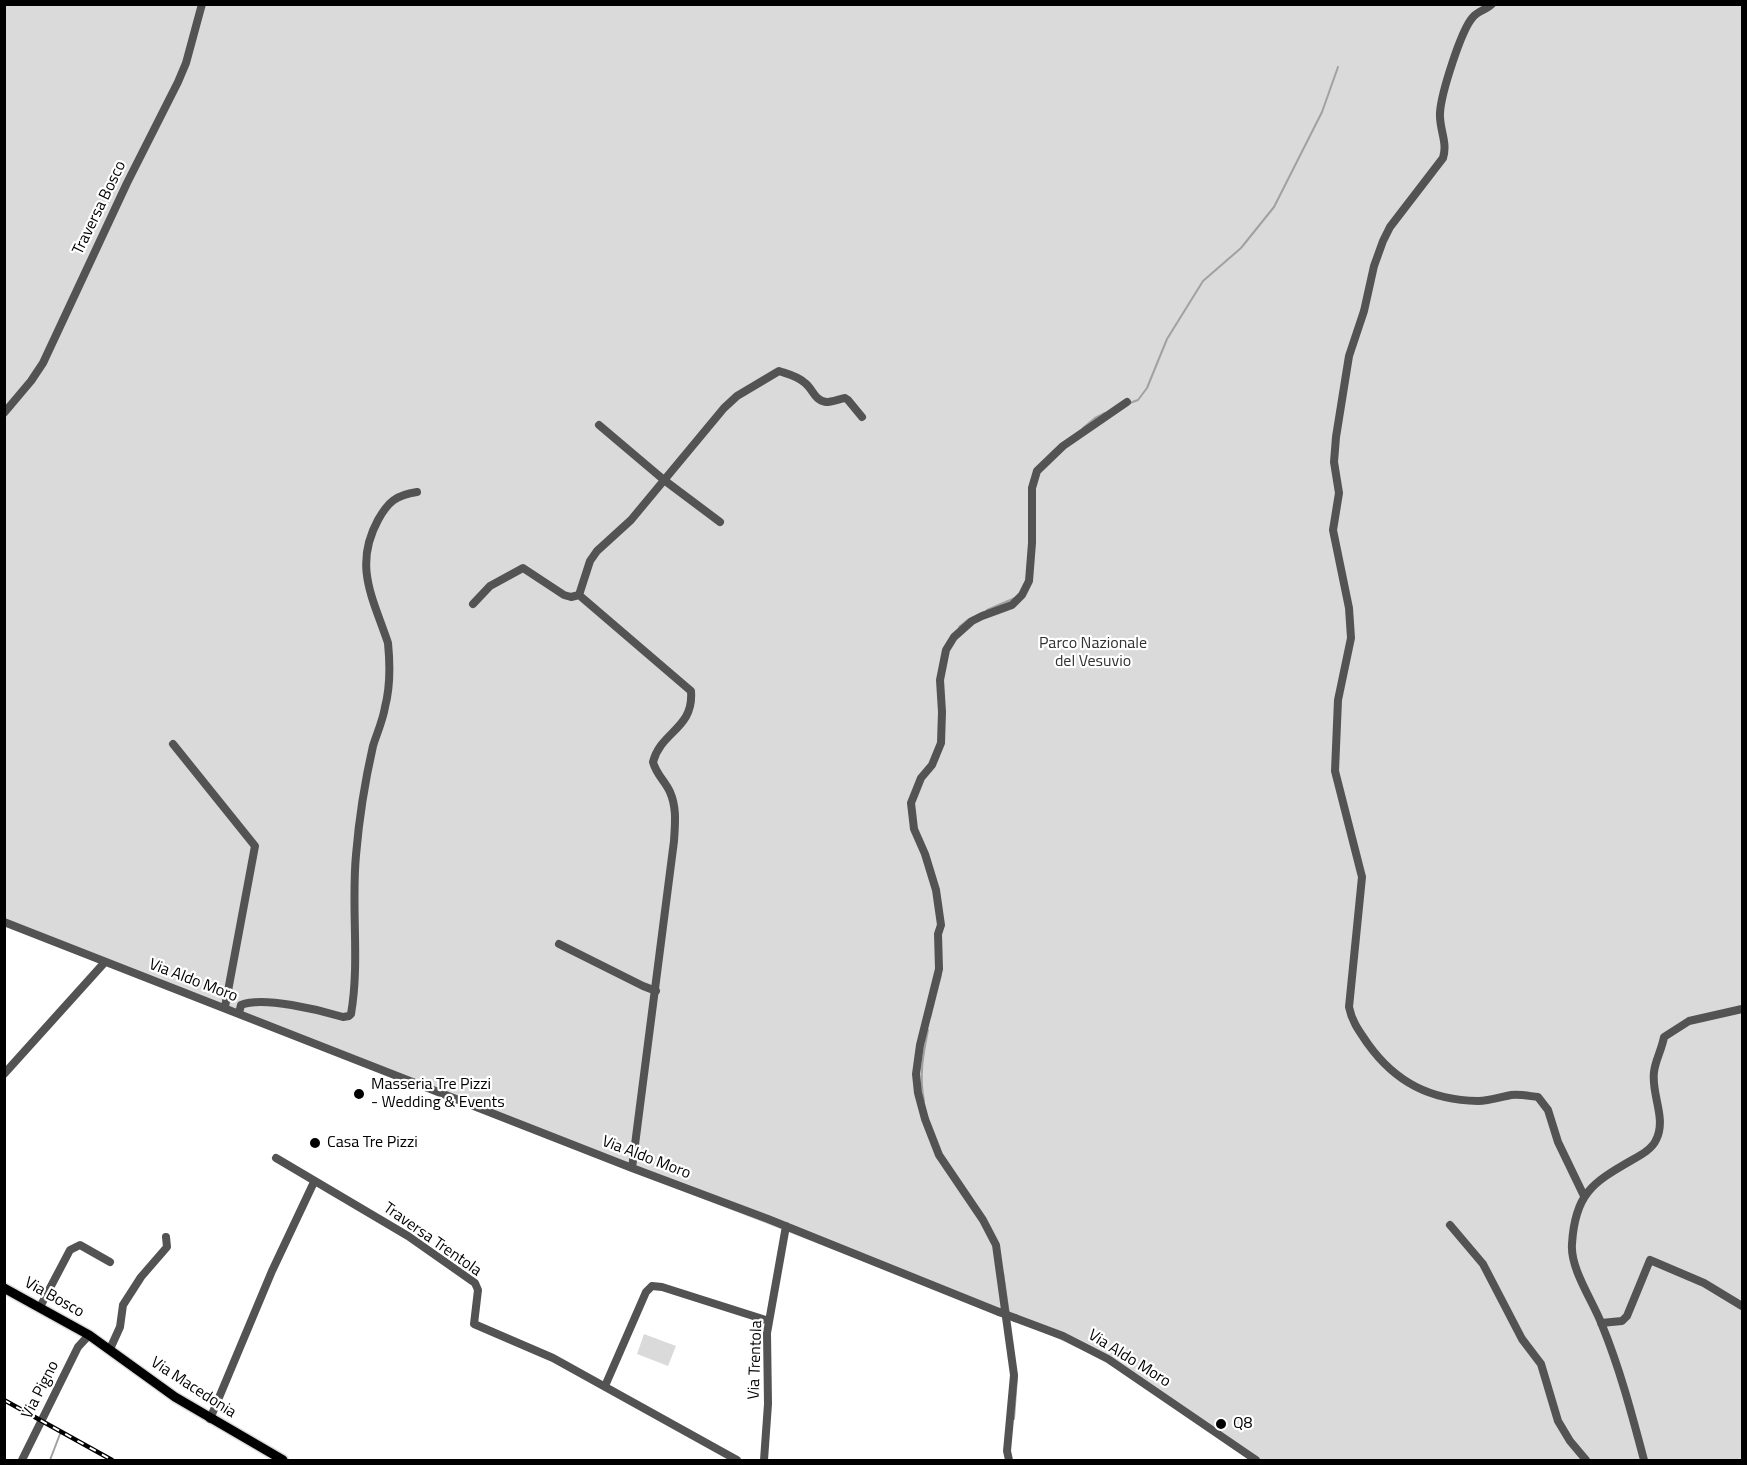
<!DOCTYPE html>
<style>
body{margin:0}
#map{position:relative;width:1747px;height:1465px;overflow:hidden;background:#fff;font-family:"Titillium Web",sans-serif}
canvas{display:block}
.frame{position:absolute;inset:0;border:6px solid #000;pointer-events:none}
</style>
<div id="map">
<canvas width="1747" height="1465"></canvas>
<div class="frame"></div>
</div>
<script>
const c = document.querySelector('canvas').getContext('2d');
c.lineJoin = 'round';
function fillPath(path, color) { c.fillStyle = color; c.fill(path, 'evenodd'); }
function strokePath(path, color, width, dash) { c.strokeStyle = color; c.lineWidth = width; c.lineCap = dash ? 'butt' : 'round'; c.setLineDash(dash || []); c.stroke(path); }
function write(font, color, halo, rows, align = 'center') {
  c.font = font + ' "Titillium Web",sans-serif'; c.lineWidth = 4.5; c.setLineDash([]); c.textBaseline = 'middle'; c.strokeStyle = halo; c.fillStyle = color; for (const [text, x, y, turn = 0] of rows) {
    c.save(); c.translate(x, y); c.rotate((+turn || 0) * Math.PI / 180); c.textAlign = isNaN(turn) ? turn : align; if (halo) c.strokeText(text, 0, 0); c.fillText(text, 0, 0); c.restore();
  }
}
const green = new Path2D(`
 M4 5H1742V1460H1249L1110 1363 1041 1331 5 926Z
 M644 1334 676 1346 668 1366 637 1354Z`);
const stream = new Path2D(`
 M1130 403 1138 400 1147 388 1167 339 1203 281 1241 248 1274 207 1322 112 1338 67
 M1083 428 1095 418 1105 413
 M987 610 1015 598
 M959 627 969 619
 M930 1018 941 975
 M924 1101C919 1076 923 1055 928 1030
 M1003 1273 1009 1314
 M1014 1419 1017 1377
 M50 1460 60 1434`);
const minor = new Path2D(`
 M1492 4C1486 10 1478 11 1473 17 1461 30 1441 94 1440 113 1439 129 1448 142 1443 158L1390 227 1383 241 1374 266 1364 311 1349 356 1336 437 1334 462 1339 493 1333 530 1349 608 1351 638 1338 700 1335 771 1362 877 1349 1007C1352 1022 1359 1031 1368 1044 1396 1083 1431 1100 1478 1101 1490 1101 1500 1097 1511 1095 1520 1094 1529 1096 1538 1097L1548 1110 1558 1142 1584 1196
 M4 413 31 381 43 363 127 183 178 82 186 63 202 4
 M599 425 664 480 720 522
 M579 595 590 561 597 551 631 520 724 408 737 396 779 371C788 374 798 376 805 383 813 389 814 400 826 402 832 402 839 399 845 398L848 400 862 417
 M473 604 490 586 523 568 564 595 571 597 579 595 691 691C694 729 661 731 653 762 656 774 665 781 670 792 677 808 675 824 674 841L632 1168
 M173 744 255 846 225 1007
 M4 922 632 1168 768 1219 999 1312
 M559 944 643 986 656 991
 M239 1013 241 1005C263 996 320 1010 343 1017L349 1016 351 1014C360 962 351 908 356 855 359 819 365 781 373 746 377 733 383 720 385 707 390 688 390 663 388 643 373 598 353 566 378 520 388 502 396 495 417 492
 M4 1074 105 962
 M276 1158 408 1236 475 1283 478 1290 474 1324 553 1358 737 1460
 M1450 1225 1483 1264 1522 1339 1541 1364 1558 1421 1570 1441 1586 1460
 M40 1307 70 1250 80 1245 110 1262
 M1015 1318 1063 1336 1108 1359 1256 1460
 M1601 1323 1622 1321 1627 1316 1650 1260 1704 1283 1742 1306
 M110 1349 120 1327 123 1305 141 1277 167 1247 166 1237
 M605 1386 646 1292 652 1286 662 1287 769 1321
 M210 1419 272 1271 314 1182
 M22 1460 78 1347 89 1335
 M764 1460 768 1404 767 1333 786 1226
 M1009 1460 1007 1451 1014 1375 996 1245 983 1220 939 1155 925 1119 918 1093 916 1074 920 1045 939 969 938 934 941 925 936 890 925 854 914 829 911 803 921 778 932 765 941 743 942 712 940 680 946 650 954 637 972 621 982 616 1012 605 1022 595 1029 581 1032 543V488L1037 471 1063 446 1127 402
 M1644 1460C1632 1415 1620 1369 1602 1325 1593 1301 1570 1269 1572 1244 1575 1194 1592 1183 1632 1160 1641 1155 1652 1149 1656 1140 1667 1118 1651 1095 1654 1072 1655 1061 1662 1049 1664 1037L1689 1021 1742 1009`);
const major = new Path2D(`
 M4 1288 89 1335 175 1397 283 1460`);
const rail = new Path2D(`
 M4 1400 112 1460`);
const minorBridge = new Path2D(`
 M999 1312 1015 1318`);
const markers = [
 [359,1094,6,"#000"],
 [315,1143,6,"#000"],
 [1221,1424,6,"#000"]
];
const streetNames = [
 ["Traversa Bosco",100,208,-64],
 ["Via Aldo Moro",193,981,21],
 ["Via Aldo Moro",646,1158,21],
 ["Traversa Trentola",432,1240,35],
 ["Via Bosco",54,1298,29],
 ["Via Aldo Moro",1129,1359,32],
 ["Via Trentola",756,1360,-88],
 ["Via Macedonia",193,1388,33],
 ["Via Pigno",41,1390,-63]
];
const parkNames = [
 ["Parco Nazionale",1093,644],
 ["del Vesuvio",1093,662]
];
const poiNames = [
 ["Masseria Tre Pizzi",371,1085],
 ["- Wedding & Events",371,1103],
 ["Casa Tre Pizzi",327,1143],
 ["Q8",1233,1424]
];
fillPath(green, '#dadada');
strokePath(stream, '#a1a1a1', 2);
strokePath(major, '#dbdbdb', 12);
strokePath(minor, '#535353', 8);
strokePath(major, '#000', 9);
strokePath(rail, '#000', 4.5);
strokePath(rail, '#fff', 2, [7]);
strokePath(minorBridge, '#535353', 8);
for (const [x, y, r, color] of markers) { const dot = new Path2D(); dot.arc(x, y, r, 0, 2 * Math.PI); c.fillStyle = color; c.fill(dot); strokePath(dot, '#fff', 2); }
write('16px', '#000', '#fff', streetNames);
write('16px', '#313131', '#fff', parkNames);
write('16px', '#000', '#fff', poiNames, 'left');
</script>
